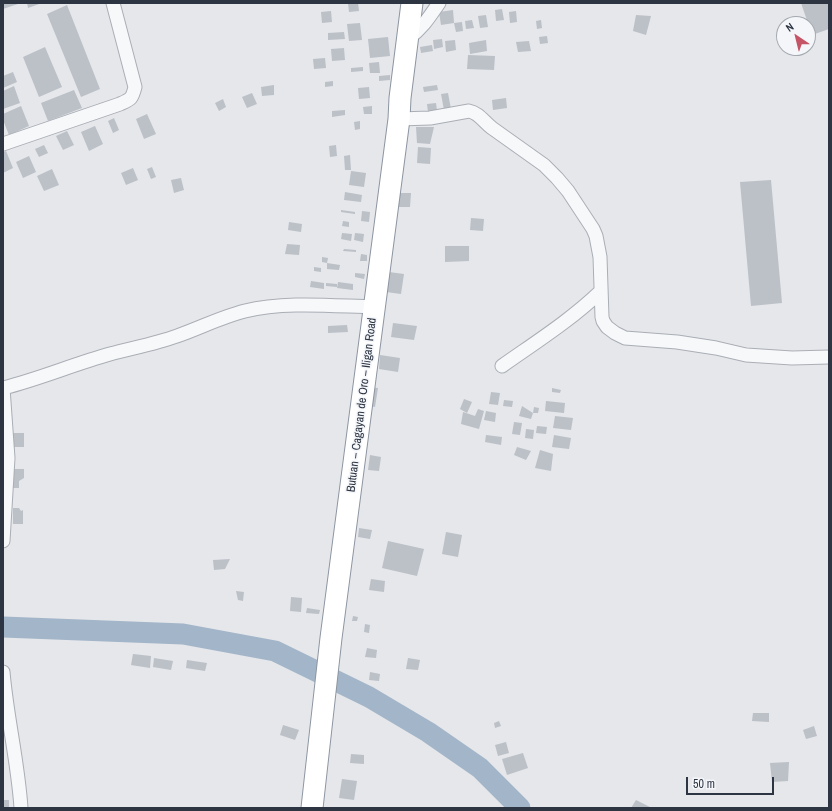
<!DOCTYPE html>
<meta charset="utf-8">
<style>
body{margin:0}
#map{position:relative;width:832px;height:811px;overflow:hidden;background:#e5e7eb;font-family:"Archivo Narrow",sans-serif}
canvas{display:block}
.frame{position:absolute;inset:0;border:4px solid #2d3543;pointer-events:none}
.north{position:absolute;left:776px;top:16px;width:40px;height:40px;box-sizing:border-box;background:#f4f6f9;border:1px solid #a4a9b0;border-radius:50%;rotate:325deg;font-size:11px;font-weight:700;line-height:16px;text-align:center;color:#2d3543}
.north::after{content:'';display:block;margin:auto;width:14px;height:18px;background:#c65467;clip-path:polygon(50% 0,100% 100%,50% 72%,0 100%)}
.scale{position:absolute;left:686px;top:777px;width:88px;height:18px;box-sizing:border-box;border:2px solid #2d3543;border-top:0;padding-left:5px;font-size:12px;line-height:14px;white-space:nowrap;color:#2d3543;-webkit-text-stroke:3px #f4f6f9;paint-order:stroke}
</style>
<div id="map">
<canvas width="832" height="811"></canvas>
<div class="frame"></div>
<div class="north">N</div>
<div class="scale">50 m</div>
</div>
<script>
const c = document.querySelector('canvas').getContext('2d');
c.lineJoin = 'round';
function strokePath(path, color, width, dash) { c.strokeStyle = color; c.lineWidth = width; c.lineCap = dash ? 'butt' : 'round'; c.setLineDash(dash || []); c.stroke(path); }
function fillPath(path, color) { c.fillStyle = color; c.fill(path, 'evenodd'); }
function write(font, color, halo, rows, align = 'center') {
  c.font = font + ' "Archivo Narrow",sans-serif'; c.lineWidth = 3; c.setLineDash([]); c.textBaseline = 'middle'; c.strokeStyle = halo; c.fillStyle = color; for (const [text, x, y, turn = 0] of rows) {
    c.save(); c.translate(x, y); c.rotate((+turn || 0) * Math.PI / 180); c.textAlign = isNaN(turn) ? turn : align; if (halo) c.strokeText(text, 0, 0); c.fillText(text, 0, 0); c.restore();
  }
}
const river = new Path2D(`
 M3 627 183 634 275 651 369 697 428 732 480 768 520 808`);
const building = new Path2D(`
 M3 3H21L3 9Z
 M27 3H42L28 8Z
 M348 3H358L359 11 349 12Z
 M801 3H829V29L812 35Z
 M67 5 100 89 81 97 47 14Z
 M502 9 504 20 496 21 495 10Z
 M453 10 454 23 462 22 463 31 456 32 454 23 441 25 439 12Z
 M331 11 332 22 322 23 321 12Z
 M516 11 517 22 510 23 509 12Z
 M486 15 488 27 480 28 478 16Z
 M636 15 651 16 646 35 633 31Z
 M472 20 474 28 466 29 465 21Z
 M541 20 542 28 537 29 536 21Z
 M360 23 362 40 349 41 347 24Z
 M344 32 345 39 328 40V33Z
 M547 36 548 43 540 44 539 37Z
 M388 37 390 56 370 58 368 39Z
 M442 39 443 47 434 49 433 40Z
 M455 40 456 50 446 52 445 41Z
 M486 40 487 51 470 54 469 43Z
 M529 41 531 51 518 52 516 42Z
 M432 45 433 51 421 53 420 47Z
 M45 47 62 87 39 97 23 57Z
 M344 48 345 60 332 61 331 49Z
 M468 55 495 56 494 70 467 69Z
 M325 58 326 68 314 69 313 59Z
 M379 62 380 73H370L369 63Z
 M363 67V71L351 72V68Z
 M13 72 17 82 3 88V76Z
 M390 75V80L379 81V76Z
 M333 81V86L325 87V82Z
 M274 85V95L262 96 261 87Z
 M437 85 438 90 424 92 423 87Z
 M14 86 20 103 3 109V91Z
 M369 87 370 98 359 99 358 88Z
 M74 90 82 108 48 121 41 103Z
 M252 93 257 104 247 108 242 97Z
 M448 93 451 109 444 110 441 94Z
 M506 98 507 108 493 110 492 100Z
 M223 99 226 107 219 111 215 103Z
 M436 103 437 111 428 112 427 104Z
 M21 106 29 126 9 135 3 120V114Z
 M372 106V114H364L363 107Z
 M345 110V115L332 117V111Z
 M147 114 156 134 144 139 136 119Z
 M114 118 119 130 113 133 108 121Z
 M360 121V129L355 130 354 122Z
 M95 126 103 144 89 151 81 132Z
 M416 127H434L430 144 417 143Z
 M67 131 74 145 63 150 56 136Z
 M44 145 48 153 39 157 35 149Z
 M336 145 337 156 330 157 329 146Z
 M418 147 431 148 430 164 417 163Z
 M6 151 13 168 3 173V152Z
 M350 155 351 170H345L344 156Z
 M29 156 36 172 23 178 16 162Z
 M152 167 156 177 151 179 147 169Z
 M133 168 138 180 126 185 121 173Z
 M52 169 59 185 44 191 37 176Z
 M351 171 366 173 364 187 349 185Z
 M181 178 184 190 174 193 171 180Z
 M771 180 782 303 751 306 740 182Z
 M345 192 362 195 361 202 344 200Z
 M399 193H411L410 207H399Z
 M341 210 355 212V214L341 212Z
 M362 211 370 212 369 222 361 221Z
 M471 218 484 219 483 231 470 230Z
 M343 221 349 222V227L342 226Z
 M289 222 302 224 301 232 288 230Z
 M342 233 352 234 351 241 341 239Z
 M355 233 364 234 363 242 354 240Z
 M287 244 300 245 299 255 285 254Z
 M445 246H469V261L445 262Z
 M344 249 356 250V252L343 251Z
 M361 254 367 255V261H360Z
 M322 257 328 258 327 263 322 262Z
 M327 263 340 265 339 270 327 269Z
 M314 267 321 268V272L314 271Z
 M389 272 404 274 401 294 386 292Z
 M355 273 365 274 364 279 355 277Z
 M311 281 324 283V289L310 287Z
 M338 282 353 284V290L337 288Z
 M326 283 337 284V287L326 286Z
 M393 323 417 326 414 340 391 337Z
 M347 325 348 332 328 333V326Z
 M380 355 400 358 398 372 379 369Z
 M367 387 378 388 375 407 364 405Z
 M552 388 561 390 560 393 552 392Z
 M491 392 500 393 498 405 489 404Z
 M464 399 472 402 467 413 460 409Z
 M504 400 513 401 512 407 503 406Z
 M546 401 565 403 564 413 545 411Z
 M522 406 533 413 531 419 519 416Z
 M534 407 539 408 538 413H533Z
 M478 409 484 411 479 429 461 424 463 412 475 416Z
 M486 411 496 413 495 422 484 420Z
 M555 416 573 418 571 430 553 428Z
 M514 422 522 423 520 435 512 434Z
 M537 426 547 427 546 434 536 433Z
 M526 429 534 430 533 439 525 438Z
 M13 433H24V447H13Z
 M486 435 502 437 501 445 485 442Z
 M554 435 571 438 569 449 552 447Z
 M517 447 531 451 526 460 514 455Z
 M540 450 553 454 551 471 535 468Z
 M370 455 381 457 379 471 368 470Z
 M11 469H24V478L19 481V488H11Z
 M13 508H19L21 511 23 510V524H13Z
 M359 528 372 530 370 539 358 537Z
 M446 532 462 535 458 557 442 554Z
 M388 541 424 549 417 576 382 568Z
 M230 559 225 569 214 570 213 560Z
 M371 579 385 581 384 592 369 590Z
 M236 591 244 592 243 601 238 600Z
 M291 597 302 598 301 612 290 611Z
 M307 608 320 610 319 614 306 613Z
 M353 616 358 617 357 621H352Z
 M365 624 370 625 369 633 364 632Z
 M367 648 377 650 376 658 365 657Z
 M133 654 151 656 150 668 131 665Z
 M154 658 173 661 171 670 153 667Z
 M408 658 420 660 418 670 406 669Z
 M187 660 207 663 205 671 186 668Z
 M370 672 380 674 379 681 369 680Z
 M753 713H769V722L752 721Z
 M499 721 501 726 495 728 494 723Z
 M283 725 299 730 295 740 280 735Z
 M814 726 817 736 806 739 803 730Z
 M506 742 509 753 498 756 495 745Z
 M523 753 528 768 507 775 502 759Z
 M351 754 364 755V764L350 763Z
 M789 762 788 781 772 782 770 763Z
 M342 779 357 781 354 800 339 798Z
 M3 800H9V808H3Z
 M636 800 652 808H631Z`);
const minor = new Path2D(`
 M408 39C423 27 428 19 439 3
 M399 119 430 118 469 111C479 113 484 122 492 128L544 165 557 178 568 191 593 229 596 236 600 257 602 317 603 321 607 327 615 333 625 338 677 342 716 348 746 355 792 358 829 357
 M3 144 120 104C131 99 132 99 135 87L113 3
 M502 366C536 342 571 320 601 291
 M3 388C39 379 74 364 110 354 132 348 155 344 177 336 200 328 221 317 245 311 285 301 333 306 375 307
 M3 388 8 458 3 541
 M3 672C7 718 18 762 21 808`);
const trunk = new Path2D(`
 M312 808 331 638 399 119 400 98 412 3`);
const streetNames = [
 ["Butuan – Cagayan de Oro – Iligan Road",362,405,-83]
];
strokePath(river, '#a3b5c8', 21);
fillPath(building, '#bcc1c8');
strokePath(minor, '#aaaeb5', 15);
strokePath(trunk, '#8d95a1', 23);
strokePath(minor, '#f7f8fa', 13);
strokePath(trunk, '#fff', 21);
write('12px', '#2d3543', '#f4f6f9', streetNames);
</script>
